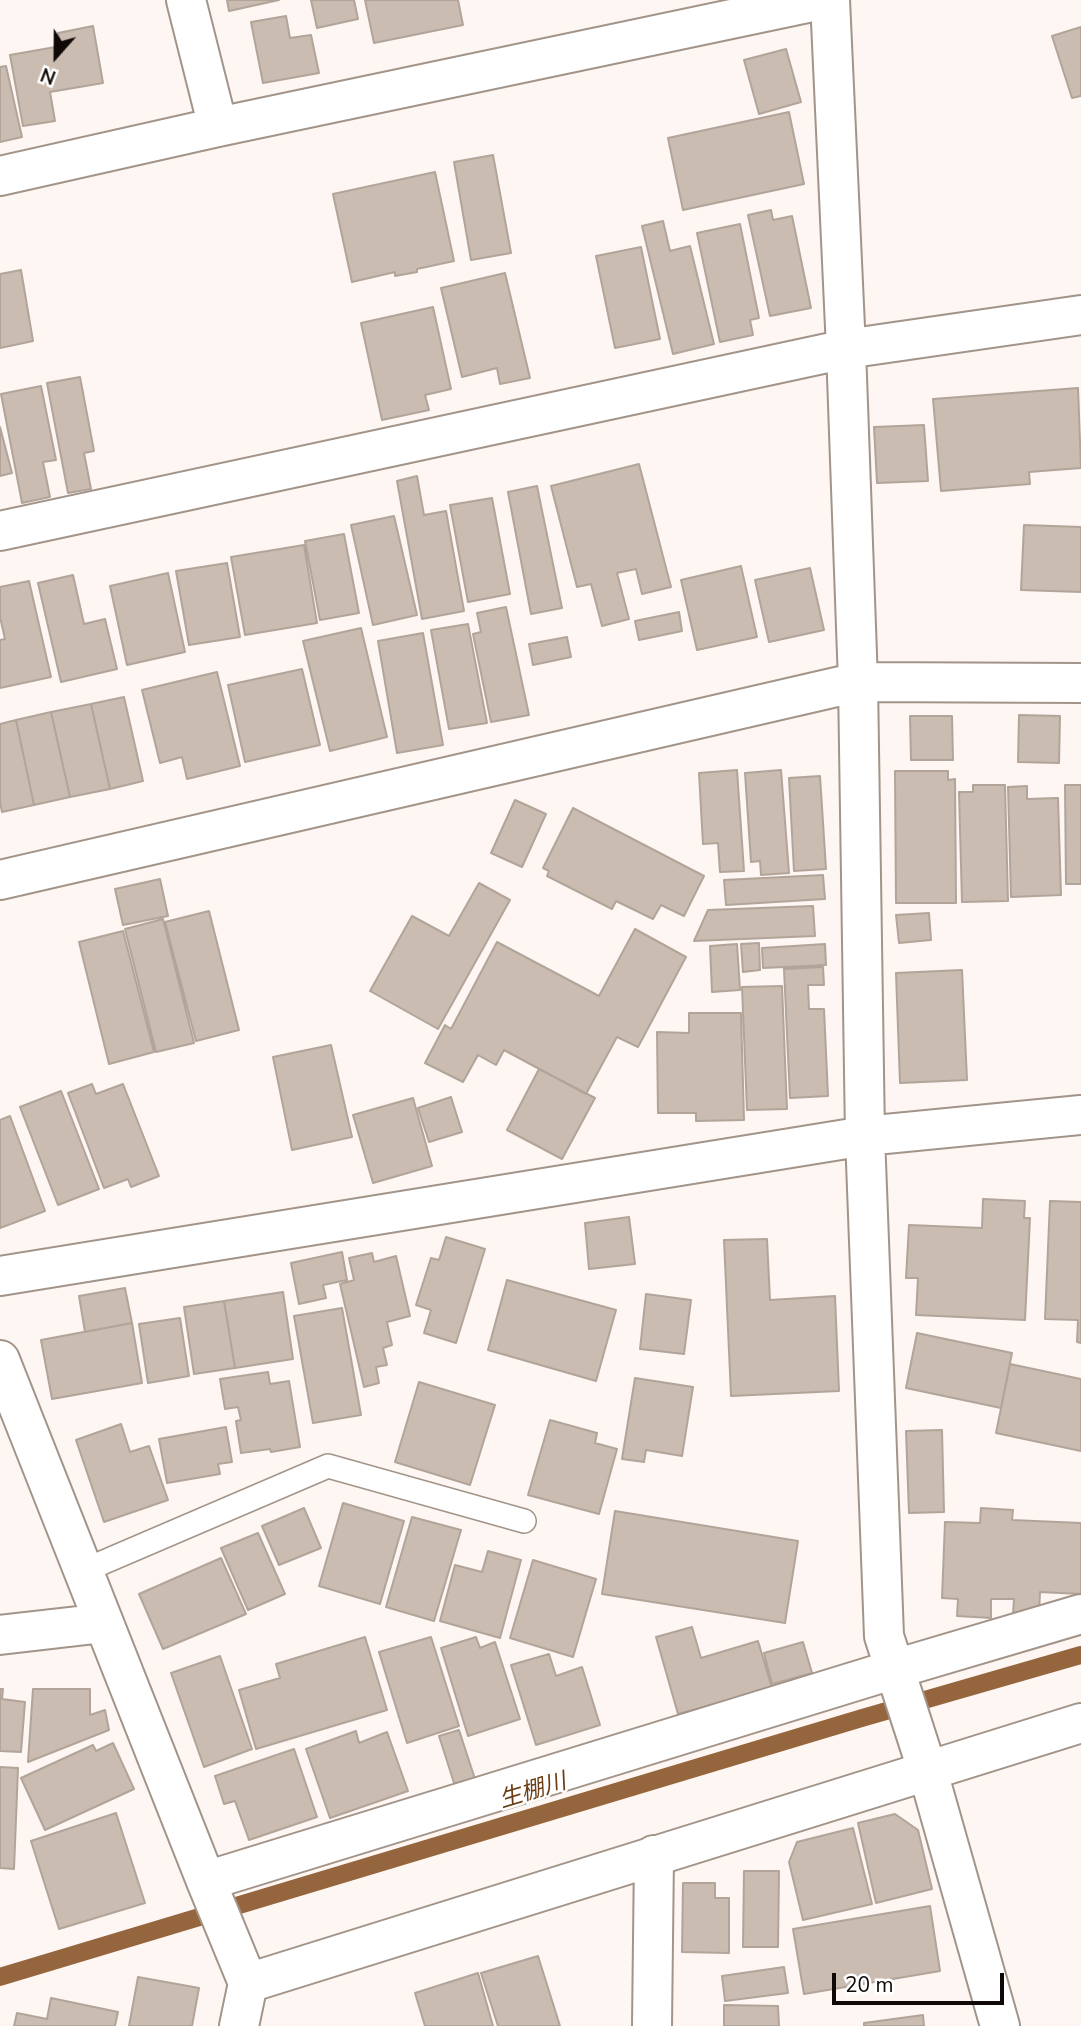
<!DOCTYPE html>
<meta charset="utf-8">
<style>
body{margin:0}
#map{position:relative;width:1081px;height:2026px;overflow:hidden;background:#fdf6f2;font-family:"Nunito Sans",sans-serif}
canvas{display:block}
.north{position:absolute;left:21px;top:21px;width:70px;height:70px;-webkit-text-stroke:5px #fff;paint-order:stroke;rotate:201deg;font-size:19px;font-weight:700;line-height:28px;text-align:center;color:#0f0a07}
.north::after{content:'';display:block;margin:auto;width:24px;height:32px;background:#0f0a07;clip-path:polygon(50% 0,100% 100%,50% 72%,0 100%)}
.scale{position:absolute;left:832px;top:1973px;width:172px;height:32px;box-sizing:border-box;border:4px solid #0f0a07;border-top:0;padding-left:9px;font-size:21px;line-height:24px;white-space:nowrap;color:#0f0a07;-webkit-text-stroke:5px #fff;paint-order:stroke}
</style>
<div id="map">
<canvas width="1081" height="2026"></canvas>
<div class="north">N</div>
<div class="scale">20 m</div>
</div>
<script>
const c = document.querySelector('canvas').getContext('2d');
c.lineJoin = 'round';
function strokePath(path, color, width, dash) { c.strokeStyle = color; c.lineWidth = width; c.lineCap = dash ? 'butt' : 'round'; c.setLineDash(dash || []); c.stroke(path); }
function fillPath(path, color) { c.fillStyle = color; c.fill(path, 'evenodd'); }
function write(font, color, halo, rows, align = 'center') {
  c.font = font + ' "Nunito Sans","Noto Sans JP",sans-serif'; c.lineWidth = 5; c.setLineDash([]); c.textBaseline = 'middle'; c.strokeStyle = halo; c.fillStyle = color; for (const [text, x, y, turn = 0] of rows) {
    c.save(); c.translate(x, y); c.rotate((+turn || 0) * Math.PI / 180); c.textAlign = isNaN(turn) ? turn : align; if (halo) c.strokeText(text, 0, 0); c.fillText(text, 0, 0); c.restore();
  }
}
const stream = new Path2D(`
 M0 1977 862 1718 1081 1655`);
const building = new Path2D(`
 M227 0H279L229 11Z
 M311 0H354L358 19 317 28Z
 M365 0H458L463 25 374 43Z
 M286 16 290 38 311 35 319 73 263 83 251 22Z
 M93 26 103 83 50 92 55 121 23 126 10 55 61 46 58 33Z
 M1081 27V96L1072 98 1052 36Z
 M786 49 801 102 759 114 744 60Z
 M6 66 22 137 0 142V67Z
 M789 112 804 184 683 210 668 138Z
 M493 155 511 253 471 260 454 162Z
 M435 172 454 261 417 269V272L395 276V272L352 282 333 194Z
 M771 210 773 220 792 216 811 308 770 316 748 215Z
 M663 221 670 251 690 246 714 344 673 354 642 226Z
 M740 224 759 318 750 320 753 335 720 342 697 233Z
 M641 247 660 339 615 348 596 256Z
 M21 270 33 341 0 348V274Z
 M505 273 530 378 500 384 497 368 462 377 441 288Z
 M433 307 451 389 425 395 429 410 382 420 361 323Z
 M80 377 94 451 84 453 91 489 68 493 47 383Z
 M41 386 56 460 43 462 50 497 22 503 1 394Z
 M1078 388 1081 468 1029 472 1030 484 941 491 933 399Z
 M924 425 928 481 877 483 874 427Z
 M0 427 12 473 0 476Z
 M639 464 671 587 642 594 636 569 617 573 629 619 602 626 591 584 577 587 551 486Z
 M417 476 424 515 446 511 464 611 422 619 397 481Z
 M537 486 562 608 531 614 508 492Z
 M492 498 510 594 468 602 450 505Z
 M394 516 417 615 373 625 351 525Z
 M1024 525 1081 527V592L1021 590Z
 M344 534 359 613 320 620 305 541Z
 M304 545 317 623 245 635 231 557Z
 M227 563 240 637 189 645 176 571Z
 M741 566 757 637 697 650 681 580Z
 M810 568 824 630 769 642 755 580Z
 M168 573 185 652 127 665 110 586Z
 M73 575 84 624 105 619 117 669 61 682 38 583Z
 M29 581 51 677 0 688V640L5 639 0 617V587Z
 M506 607 529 715 491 722 473 634 481 632 477 613Z
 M679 612 682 631 639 640 635 621Z
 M468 624 487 723 449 729 431 630Z
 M361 628 387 737 330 751 303 641Z
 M423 633 443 745 397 753 378 641Z
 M567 637 571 657 533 665 529 644Z
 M302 669 320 745 245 762 228 685Z
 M217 672 240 766 187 779 182 757 160 763 142 690Z
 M124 697 143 781 110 789 91 704Z
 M91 704 110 789 70 797 51 712Z
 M51 712 70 797 34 805 16 720Z
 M1019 715 1060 716 1059 763 1018 762Z
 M910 716H952L953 760H911Z
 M16 720 34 805 2 812 0 802V724Z
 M737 770 744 871 720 872 718 843 703 844 699 773Z
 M781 770 789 873 761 875 760 861 751 862 745 773Z
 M895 771H948V780L955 779 956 903H896Z
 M820 776 826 869 794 871 789 778Z
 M973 785H1005L1008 901 962 902 959 792H973Z
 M1065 785H1081V884H1066Z
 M1027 786V799L1058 798 1061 895 1011 897 1008 787Z
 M515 800 546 814 522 867 491 853Z
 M573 808 704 876 684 916 661 905 653 919 616 901 612 909 547 876 549 871 543 868Z
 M823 875 825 899 726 905 724 880Z
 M160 879 168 916 123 925 115 889Z
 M479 883 510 900 438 1029 370 991 412 916 449 936Z
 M813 906 815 936 694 941 708 910Z
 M209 911 239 1030 196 1041 165 922Z
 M929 913 931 940 899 943 896 915Z
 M163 919 194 1043 156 1052 125 929Z
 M635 929 686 957 638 1047 617 1037 586 1094 504 1050 496 1065 478 1055 463 1082 425 1063 445 1025 451 1029 497 942 599 996Z
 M123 931 154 1052 109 1064 79 942Z
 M759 943 760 970 743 972 741 944Z
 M737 944 740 990 712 992 710 946Z
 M825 944 826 965 763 968 762 948Z
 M823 967 824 985H808L809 1009H824L828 1096 790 1098 784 969Z
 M962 970 967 1080 900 1083 896 973Z
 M782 986 787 1109 747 1110 742 987Z
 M689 1013H741L744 1120 696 1121V1113H658L657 1032 689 1033Z
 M331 1045 352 1137 292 1150 273 1057Z
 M539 1069 595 1098 562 1159 507 1130Z
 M92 1084 96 1094 123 1084 159 1176 131 1187 128 1179 104 1188 68 1093Z
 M61 1091 99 1189 58 1205 20 1107Z
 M451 1097 462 1132 429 1142 418 1108Z
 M413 1098 432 1166 373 1183 353 1115Z
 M10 1116 45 1211 0 1228V1120Z
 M983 1199 1025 1201 1024 1218H1030L1025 1320 916 1315 918 1278H906L909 1225 982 1228Z
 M1050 1201 1081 1202V1343L1077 1342 1078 1320 1045 1319Z
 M629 1217 635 1264 589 1269 585 1223Z
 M446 1237 485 1249 456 1343 424 1333 431 1310 416 1305 431 1258 439 1260Z
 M767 1239 770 1300 835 1296 839 1391 731 1396 724 1240Z
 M342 1252 347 1280 323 1285 326 1298 299 1304 291 1263Z
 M372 1253 374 1262 396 1256 410 1316 387 1322 392 1345 383 1348 387 1365 376 1367 379 1383 364 1387 340 1284 354 1280 349 1258Z
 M507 1280 616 1310 596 1381 488 1350Z
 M125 1288 132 1323 85 1332 79 1296Z
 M283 1292 293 1359 235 1368 224 1301Z
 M646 1294 691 1300 684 1354 640 1349Z
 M224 1301 235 1368 194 1374 184 1307Z
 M342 1308 361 1415 313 1423 294 1316Z
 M180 1318 189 1376 148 1383 139 1324Z
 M132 1323 142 1383 52 1399 41 1340Z
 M917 1333 1012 1353 1001 1408 906 1388Z
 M1010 1364 1081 1379V1451L996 1433Z
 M268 1372 270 1384 289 1381 300 1447 271 1452 270 1449 241 1453 236 1421 241 1420 238 1407 225 1409 220 1379Z
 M635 1378 693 1387 682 1456 646 1450 644 1462 622 1459Z
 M419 1382 495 1405 470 1485 395 1462Z
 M550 1420 597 1433 595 1443 617 1449 599 1514 528 1495Z
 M121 1424 130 1452 149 1446 168 1500 104 1522 76 1440Z
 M226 1427 232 1462 218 1464 220 1474 167 1483 159 1439Z
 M942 1430 944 1512 909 1513 906 1431Z
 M343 1503 404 1521 380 1604 319 1586Z
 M304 1508 321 1548 279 1565 262 1526Z
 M981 1508 1013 1510 1012 1520 1081 1523V1594L1040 1592 1039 1615 1013 1614 1014 1599H991V1618L957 1616 958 1599 942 1598 945 1522 980 1523Z
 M615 1511 798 1541 785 1623 602 1594Z
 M412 1517 461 1530 434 1621 386 1607Z
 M258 1533 285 1594 248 1610 221 1548Z
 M488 1551 521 1560 500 1638 440 1621 455 1565 482 1572Z
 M221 1558 246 1614 163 1649 139 1594Z
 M533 1560 596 1579 573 1657 510 1638Z
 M692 1627 701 1658 758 1641 772 1688 678 1714 656 1637Z
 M365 1637 387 1710 256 1749 239 1690 280 1678 276 1664Z
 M431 1637 459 1726 407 1743 379 1652Z
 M476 1637 480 1648 495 1642 520 1719 468 1736 441 1648Z
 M803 1642 812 1673 772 1684 764 1653Z
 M549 1654 556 1676 582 1667 600 1725 536 1745 511 1665Z
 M220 1656 252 1749 204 1767 171 1673Z
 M0 1689H3L2 1699 25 1702 21 1752 0 1751Z
 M33 1689H90V1715L105 1710 109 1730 28 1762Z
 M459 1730 475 1779 455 1786 439 1736Z
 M356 1731 359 1743 387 1732 408 1791 330 1818 306 1749Z
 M113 1743 134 1789 45 1830 21 1778 93 1745 96 1751Z
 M294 1749 317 1817 249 1840 235 1801 224 1804 215 1776Z
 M0 1767 18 1768 14 1869 0 1868Z
 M116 1813 145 1903 59 1929 31 1841Z
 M895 1814 918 1830 932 1889 876 1903 858 1823Z
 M853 1828 872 1904 803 1920 789 1862 797 1842Z
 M744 1871H779L778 1947H743Z
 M683 1883H715V1898H729V1953L682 1952Z
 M930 1906 940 1971 804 1994 793 1929Z
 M538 1956 560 2026H498L481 1973Z
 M784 1967 788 1993 725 2001 722 1976Z
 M478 1973 493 2026H425L415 1993Z
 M138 1977 199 1988 192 2026H129Z
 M51 1998 118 2012 115 2026H14L17 2013 47 2019Z
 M724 2005 778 2006 779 2026H724Z
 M923 2015 924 2026H864V2023Z`);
const lane = new Path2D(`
 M83 1571 328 1466 524 1521`);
const street = new Path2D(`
 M186 0 218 127
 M830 0 846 349 858 682 865 1136 884 1636 928 1772 1000 2026
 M0 176 218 127 822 0
 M0 531 846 349 1081 315
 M0 880 858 682 1081 683
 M0 1276 865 1136 1081 1115
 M0 1360 206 1881 248 1983 239 2026
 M0 1635 104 1623
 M206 1881 895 1669 1081 1614
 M652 2026 654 1855`);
const secondary = new Path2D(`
 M248 1983 1081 1723`);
const waterNames = [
 ["生棚川",533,1792,-17]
];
strokePath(stream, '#95653e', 18);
fillPath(building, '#cbbcb1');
strokePath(building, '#b2a499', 2);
strokePath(lane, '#a29489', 26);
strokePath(street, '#a29489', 42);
strokePath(secondary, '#a29489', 42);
strokePath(lane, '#fff', 23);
strokePath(street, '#fff', 38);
strokePath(secondary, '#fff', 38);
write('italic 23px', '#6b3e15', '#fff', waterNames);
</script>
